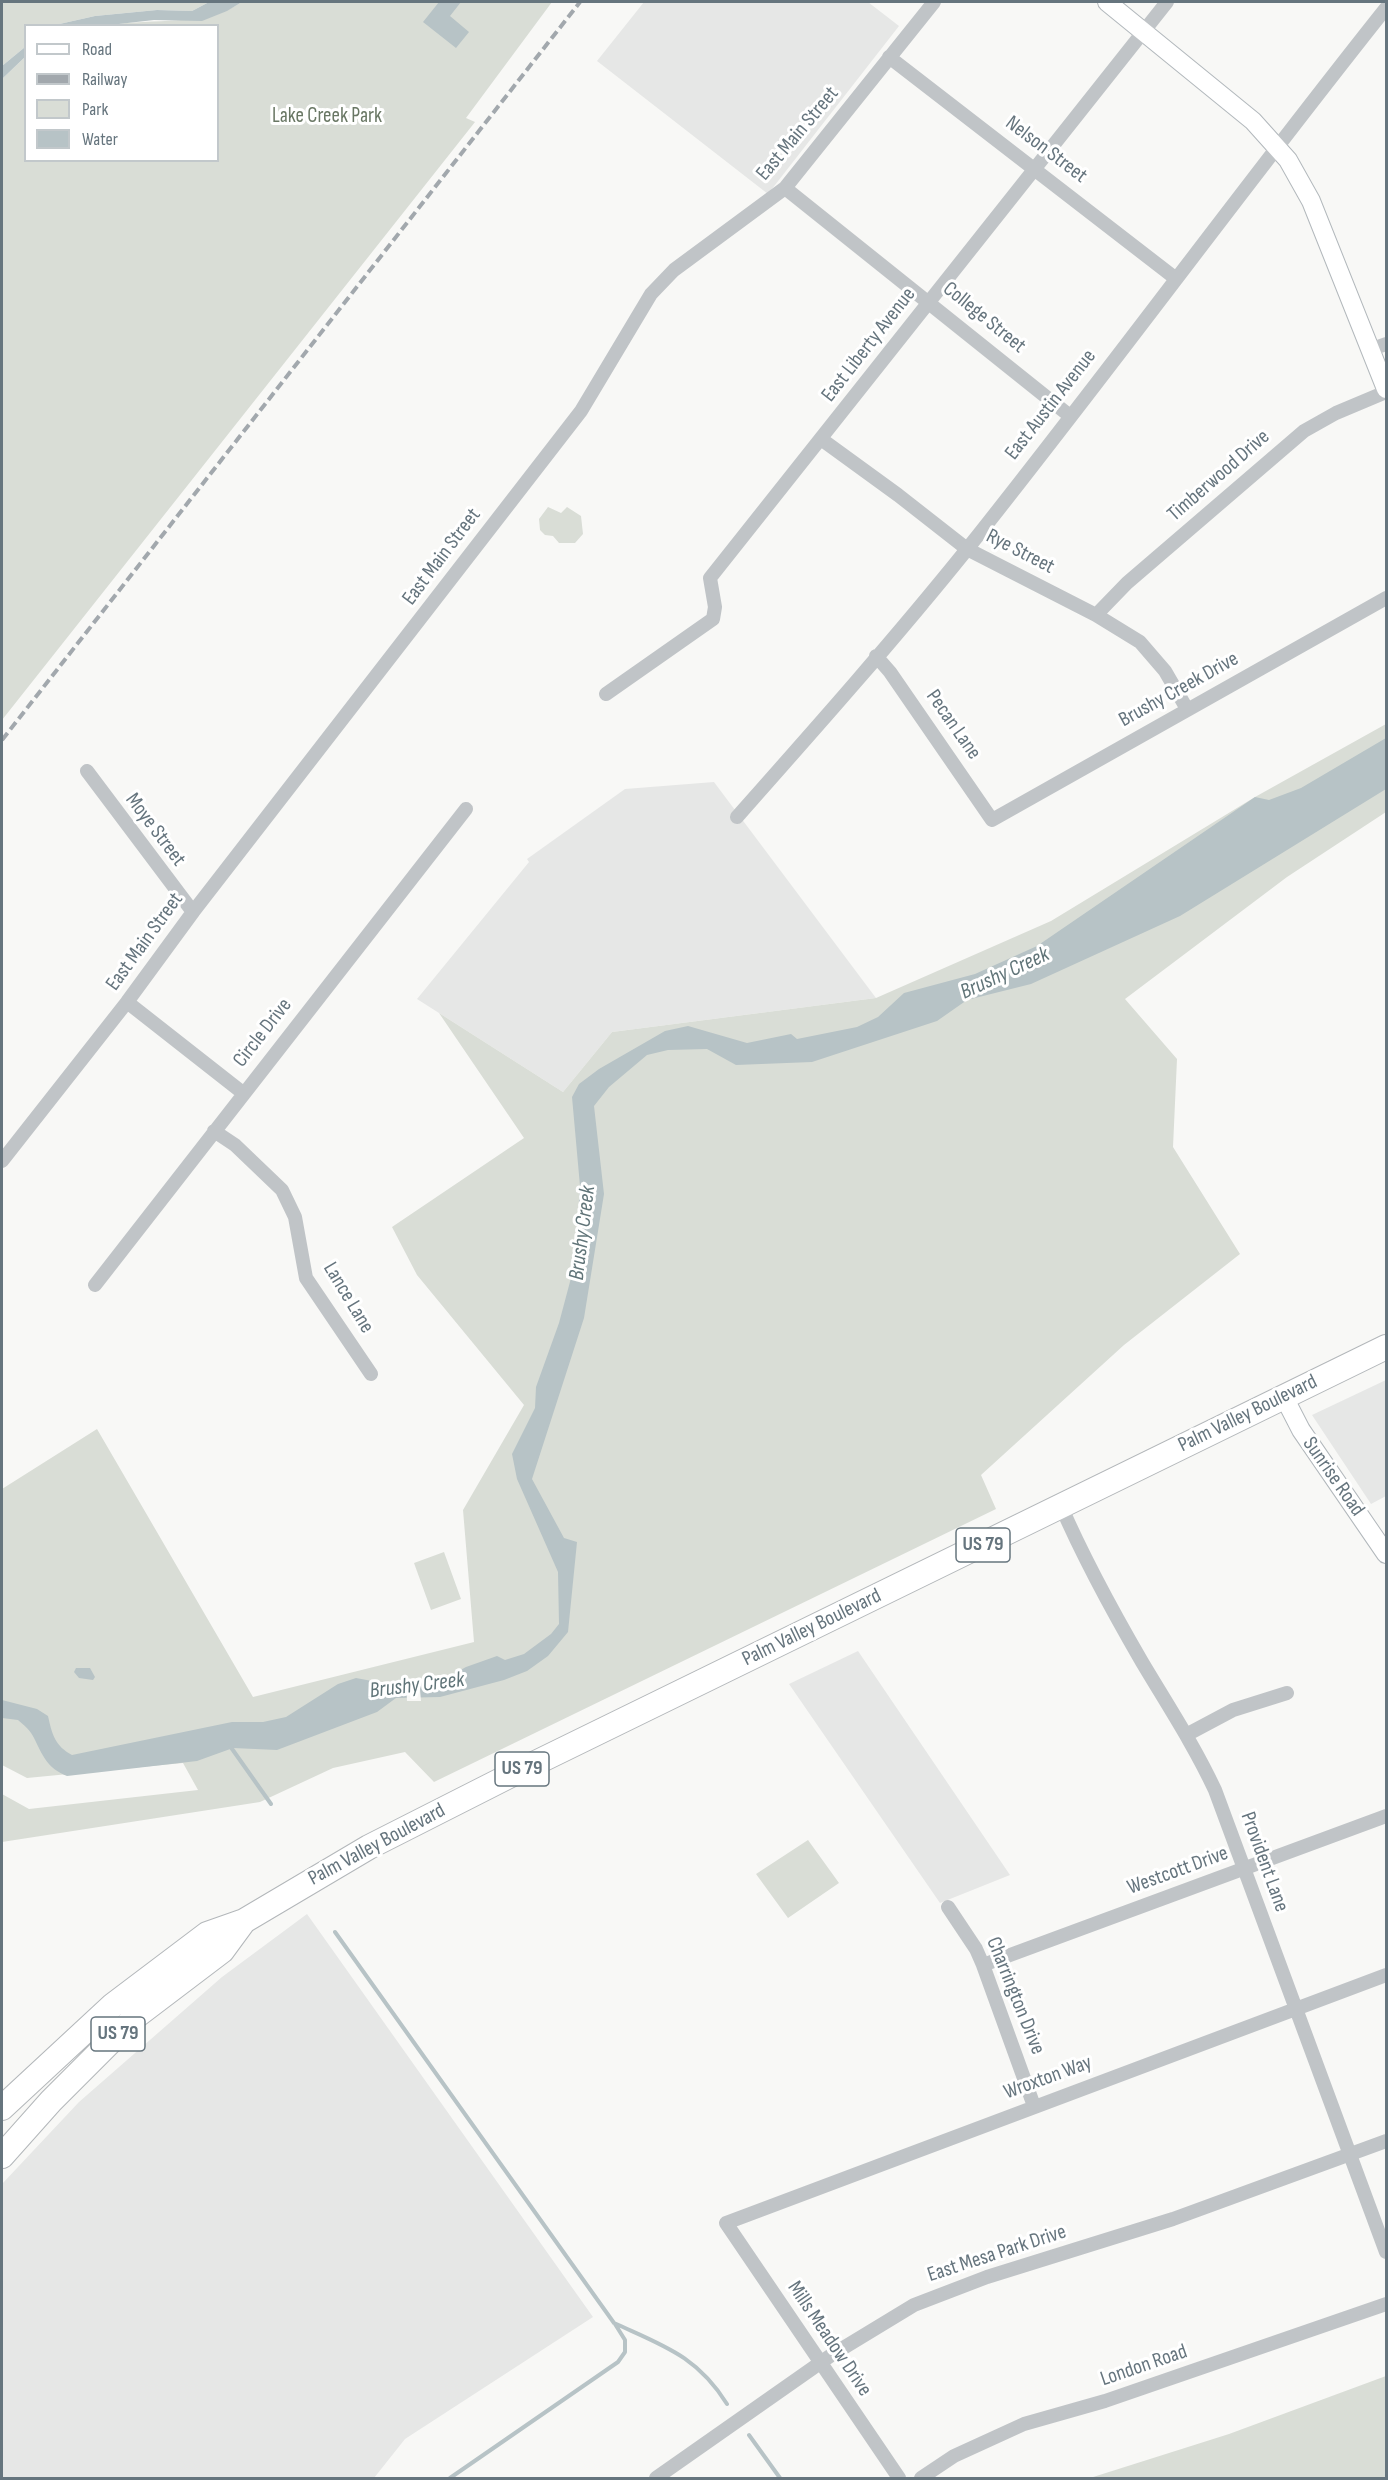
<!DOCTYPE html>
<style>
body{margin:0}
#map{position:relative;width:1388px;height:2480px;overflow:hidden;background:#f8f8f6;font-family:"Sofia Sans Condensed",sans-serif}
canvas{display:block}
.frame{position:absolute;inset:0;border:3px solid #66757e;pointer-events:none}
.legend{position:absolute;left:24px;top:24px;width:195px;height:138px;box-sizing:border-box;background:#fff;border:2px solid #c2c8cb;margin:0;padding:8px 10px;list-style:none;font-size:18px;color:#66757e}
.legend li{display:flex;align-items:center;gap:12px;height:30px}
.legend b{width:30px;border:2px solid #c2c8cb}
</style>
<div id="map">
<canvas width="1388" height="2480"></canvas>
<div class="frame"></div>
<ul class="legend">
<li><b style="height:8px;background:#fff"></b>Road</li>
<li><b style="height:8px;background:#a2a8ad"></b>Railway</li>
<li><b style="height:16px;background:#d9ddd6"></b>Park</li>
<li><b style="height:16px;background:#b7c3c6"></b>Water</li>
</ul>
</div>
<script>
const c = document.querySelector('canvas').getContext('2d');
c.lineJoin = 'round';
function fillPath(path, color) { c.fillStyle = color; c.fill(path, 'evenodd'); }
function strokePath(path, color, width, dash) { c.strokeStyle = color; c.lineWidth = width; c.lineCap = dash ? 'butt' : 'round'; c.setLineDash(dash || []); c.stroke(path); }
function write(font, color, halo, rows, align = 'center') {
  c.font = font + ' "Sofia Sans Condensed",sans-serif'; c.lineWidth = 6; c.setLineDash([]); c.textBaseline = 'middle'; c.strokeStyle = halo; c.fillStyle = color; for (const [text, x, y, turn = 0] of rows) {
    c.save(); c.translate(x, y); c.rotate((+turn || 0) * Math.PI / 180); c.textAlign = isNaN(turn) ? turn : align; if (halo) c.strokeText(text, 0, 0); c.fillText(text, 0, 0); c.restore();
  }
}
const built = new Path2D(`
 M644 2H868L899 26 768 194 597 61Z
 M714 782 876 998 612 1032 563 1092 417 999 529 862 527 859 625 789Z
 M1386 1380V1496L1371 1504 1312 1415Z
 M858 1651 1010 1875 940 1903 789 1684Z
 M307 1914 593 2317 405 2439 374 2478H2V2184L79 2102 222 1977Z`);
const green = new Path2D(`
 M2 2H209L192 11 157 10 95 16 55 25 26 26 25 47 2 66Z
 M242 2H552L466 118 475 122 2 720V79L25 57 26 160H218V26L110 25C153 18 204 27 242 2Z
 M548 507 561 513 567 507 581 516 583 534 575 543H559L553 536 545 535 540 530 539 519Z
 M1386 724V812L1287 877 1125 999 1177 1059 1173 1147 1240 1254 1124 1345 981 1475 996 1509 434 1782 405 1752 333 1768 260 1802 2 1842V1794L29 1809 198 1790 183 1763 27 1778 2 1765V1489L97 1429 253 1697 474 1642 463 1510 524 1405 417 1275 392 1227 524 1138 439 1013 563 1092 612 1032 876 998 1051 921 1255 797Z
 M444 1552 461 1599 431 1610 414 1563Z
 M808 1840 839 1883 788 1918 756 1874Z
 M1386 2376V2478H1090L1229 2434Z`);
const water = new Path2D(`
 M209 2H242L227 11 202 21 154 20 110 25H55L95 16 157 10 192 11Z
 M439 2H461L450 16 469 32 456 48 423 22Z
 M25 47V57L2 79V66Z
 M1386 738V789L1180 916 1031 984 967 1000 937 1021 812 1062 736 1065 707 1049 668 1050 647 1055 609 1087 594 1106 604 1194 584 1318 532 1479 564 1538 577 1542 568 1632 548 1656 527 1671 504 1680 440 1697 396 1698 377 1712 277 1750 233 1748 197 1761 67 1776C47 1768 43 1756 34 1738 31 1731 24 1725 18 1720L2 1718V1700L37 1709 48 1716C52 1734 55 1746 72 1755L232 1722H263L286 1717 338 1684 356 1678 388 1684 443 1680 466 1667 497 1656 505 1660 524 1654 551 1634 559 1624 558 1572 517 1479 512 1454 535 1408 536 1387 559 1323 575 1263 580 1186 572 1097 579 1084 599 1069 665 1031 688 1026 747 1043 791 1034 797 1039 857 1027 878 1017 904 993 975 974 1037 946 1255 797 1269 800 1301 788Z
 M76 1668H90L95 1677 93 1680 79 1678 74 1672Z`);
const pier = new Path2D(`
 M419 1678 421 1701H407L406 1679Z`);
const stream = new Path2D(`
 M230 1746 271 1804
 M335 1932 614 2323C664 2346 697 2356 727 2404
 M749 2435 780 2478
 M450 2478 618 2362 625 2352V2340L615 2324`);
const street = new Path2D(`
 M889 57 1175 278
 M785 188 1070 416
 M1372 349 1386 344
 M821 439 898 495 967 549 1096 615 1140 642 1165 671 1187 709
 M1096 615 1127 583 1304 431 1336 413 1386 392
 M876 656 890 672 992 820 1386 598
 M606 694 713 619 715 607 710 578 1167 2
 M87 771 193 912
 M737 817C815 729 894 640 968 548 1110 370 1244 186 1386 8
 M127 1002 243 1093
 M214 1131 235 1145 282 1190 295 1217 306 1278 371 1374
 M2 1161 127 1002 193 912 581 411 651 294 674 270 785 188 934 2
 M95 1285 466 809
 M1061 1506C1084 1559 1113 1612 1142 1662 1167 1704 1194 1745 1215 1790L1386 2252
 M1186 1735 1233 1710 1287 1693
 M948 1907 976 1949 983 1965 1034 2106
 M983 1965 1386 1816
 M656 2478 830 2356 914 2305 987 2277 1173 2219 1386 2141
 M899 2478 726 2223 1386 1975
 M921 2478 954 2456 1024 2424 1105 2401 1386 2304`);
const secondary = new Path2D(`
 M1107 2 1253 121 1288 160 1311 201 1386 389
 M1284 1397 1301 1430 1386 1554`);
const highway = new Path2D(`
 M2 2108 113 2005 207 1934 244 1921 369 1847 511 1775 1386 1347
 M2 2156 51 2101 135 2017 222 1951 244 1921`);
const rail = new Path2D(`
 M2 740 580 2`);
const shields = [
 [983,1545,54],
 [522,1769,54],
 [118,2034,54]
];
const shieldNames = [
 ["US 79",983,1545],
 ["US 79",522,1769],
 ["US 79",118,2034]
];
const parkNames = [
 ["Lake Creek Park",327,117]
];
const streetNames = [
 ["East Main Street",798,134,-50],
 ["Nelson Street",1046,150,37],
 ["College Street",984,318,39],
 ["East Liberty Avenue",869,345,-52],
 ["East Austin Avenue",1051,405,-52],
 ["Timberwood Drive",1219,476,-41],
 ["Rye Street",1020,552,27],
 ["East Main Street",442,557,-53],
 ["Brushy Creek Drive",1179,690,-29],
 ["Pecan Lane",953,725,55],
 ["Moye Street",155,830,53],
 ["East Main Street",145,942,-54],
 ["Circle Drive",263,1033,-52],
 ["Lance Lane",348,1298,59],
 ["Palm Valley Boulevard",1248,1414,-26],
 ["Sunrise Road",1333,1477,55],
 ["Palm Valley Boulevard",812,1628,-26],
 ["Palm Valley Boulevard",377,1845,-28],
 ["Provident Lane",1264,1862,70],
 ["Westcott Drive",1178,1871,-20],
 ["Charrington Drive",1015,1996,68],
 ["Wroxton Way",1048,2078,-20],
 ["East Mesa Park Drive",997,2254,-18],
 ["Mills Meadow Drive",829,2339,56],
 ["London Road",1144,2366,-19]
];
const waterNames = [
 ["Brushy Creek",1005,974,-25],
 ["Brushy Creek",583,1233,-83],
 ["Brushy Creek",417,1686,-7]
];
fillPath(built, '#e6e7e6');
fillPath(green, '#d9ddd6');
fillPath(water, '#b7c3c6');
fillPath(pier, '#f8f8f6');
strokePath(stream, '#b7c3c6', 4);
strokePath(secondary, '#b2b8bc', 20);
strokePath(highway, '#b3b7ba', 26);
strokePath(street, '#c0c4c7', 14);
strokePath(secondary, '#fff', 18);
strokePath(highway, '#fff', 24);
strokePath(rail, '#a2a8ad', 4, [9, 4.5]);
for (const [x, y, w] of shields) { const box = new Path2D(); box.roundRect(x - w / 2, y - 17, w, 34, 4.5); c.fillStyle = '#fff'; c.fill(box); strokePath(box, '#66757e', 1.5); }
write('bold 20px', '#66757e', null, shieldNames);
write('21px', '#697764', '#fff', parkNames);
write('21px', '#66757e', '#fff', streetNames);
write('italic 22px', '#607478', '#fff', waterNames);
</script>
